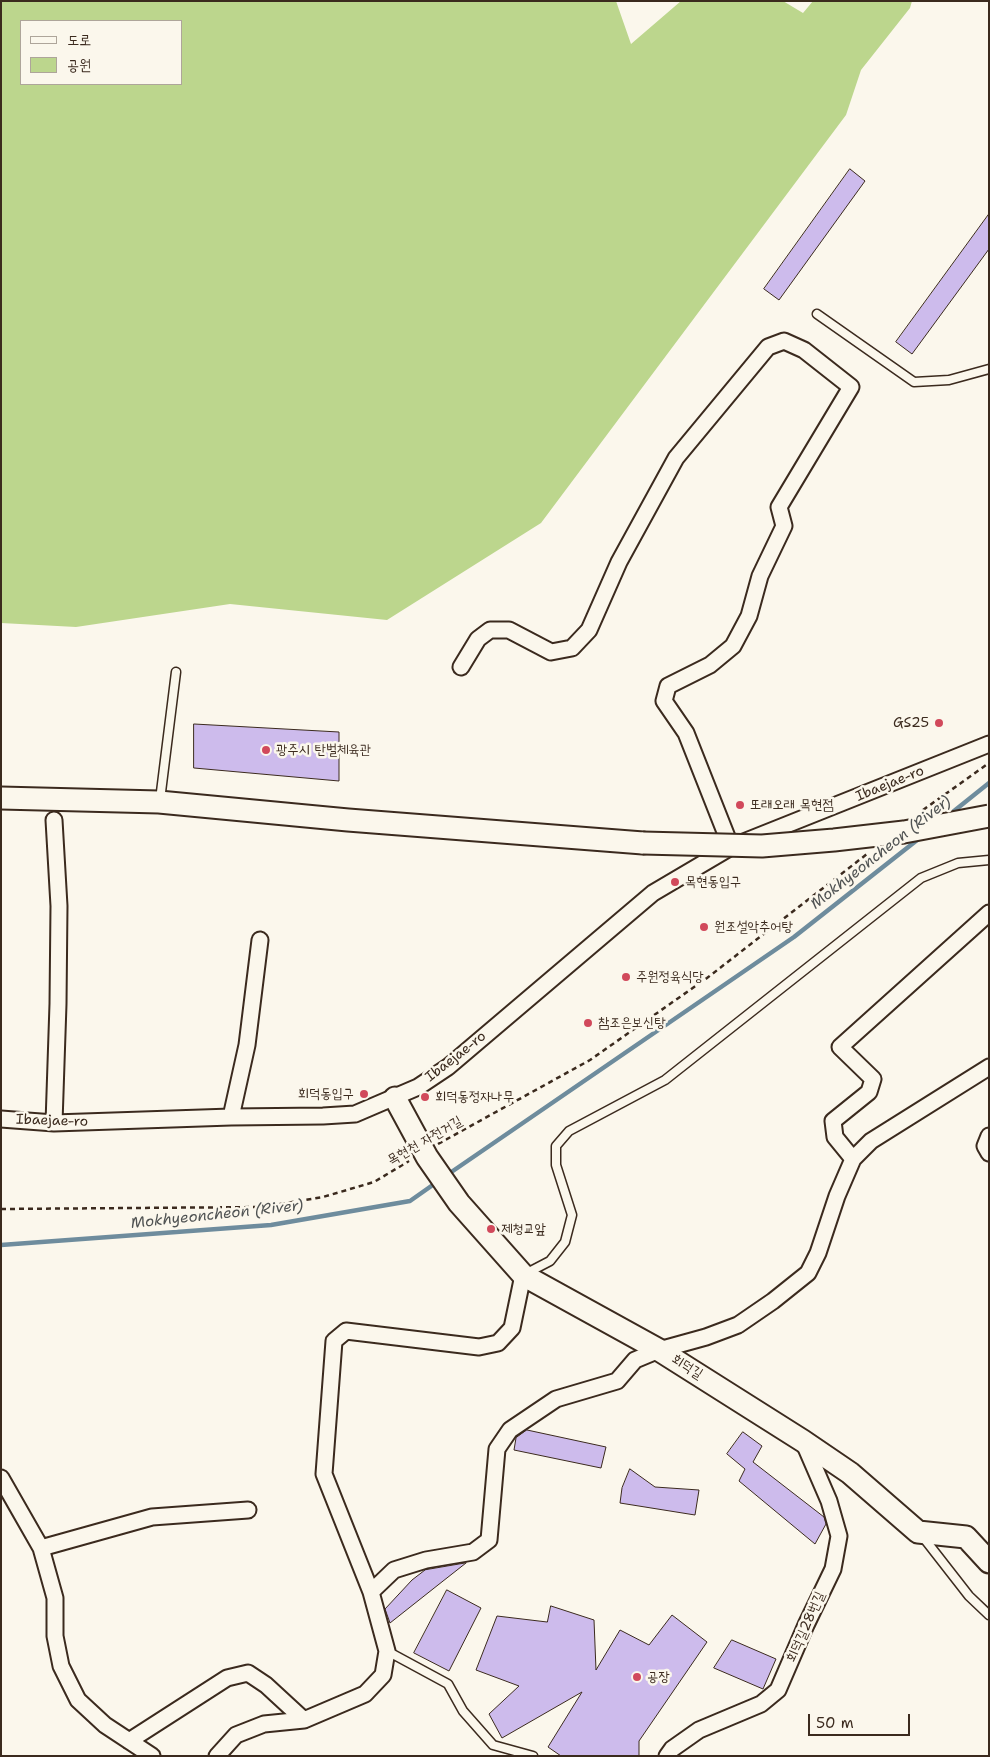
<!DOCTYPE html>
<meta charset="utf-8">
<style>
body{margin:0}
#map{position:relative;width:990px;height:1757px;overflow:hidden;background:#fbf7ec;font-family:"Shantell Sans","Poor Story",sans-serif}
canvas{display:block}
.frame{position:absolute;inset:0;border:2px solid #3b2a1e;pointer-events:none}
.legend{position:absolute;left:20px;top:20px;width:162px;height:65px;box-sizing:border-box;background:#fbf7ec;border:1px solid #aea59a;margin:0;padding:6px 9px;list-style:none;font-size:15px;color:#3b2a1e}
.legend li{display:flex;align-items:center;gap:10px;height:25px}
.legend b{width:25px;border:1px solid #aea59a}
.scale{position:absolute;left:808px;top:1714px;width:102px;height:22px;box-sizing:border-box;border:2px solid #3b2a1e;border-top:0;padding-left:6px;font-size:15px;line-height:18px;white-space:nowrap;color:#3b2a1e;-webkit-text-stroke:4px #fbf7ec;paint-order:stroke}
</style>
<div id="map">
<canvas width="990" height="1757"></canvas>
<div class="frame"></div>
<ul class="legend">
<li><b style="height:6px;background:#fbf7ec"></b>도로</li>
<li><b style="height:14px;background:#bcd68d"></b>공원</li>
</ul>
<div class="scale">50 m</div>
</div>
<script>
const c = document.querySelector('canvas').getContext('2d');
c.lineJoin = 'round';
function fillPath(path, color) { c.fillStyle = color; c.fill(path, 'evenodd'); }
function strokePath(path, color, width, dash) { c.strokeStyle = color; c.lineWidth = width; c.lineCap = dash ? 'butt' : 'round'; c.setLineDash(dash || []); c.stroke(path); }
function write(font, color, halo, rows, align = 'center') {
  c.font = font + ' "Shantell Sans","Poor Story",sans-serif'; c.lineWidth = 5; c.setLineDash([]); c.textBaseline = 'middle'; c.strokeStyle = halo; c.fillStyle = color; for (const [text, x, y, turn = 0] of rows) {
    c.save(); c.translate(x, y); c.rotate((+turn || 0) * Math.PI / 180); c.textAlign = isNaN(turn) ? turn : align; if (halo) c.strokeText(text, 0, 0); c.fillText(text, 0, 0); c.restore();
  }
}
const green = new Path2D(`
 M1 1H616L631 44 681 1H783L803 13 813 1H912L910 8 861 70 846 115 541 523 387 620 230 604 76 627 1 623ZM21 21H181V84H21Z`);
const stream = new Path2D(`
 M949 815 989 783
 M447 1175 794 937 921 837
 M1 1245 271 1225 410 1201 437 1182`);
const building = new Path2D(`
 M850 169 865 181 779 300 764 289Z
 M989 214V249L912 354 896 342Z
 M194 724 339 732V781L194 768Z
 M527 1430 606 1447 601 1468 514 1450 516 1438Z
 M743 1432 762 1446 753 1462 824 1517 826 1524 815 1544 739 1481 745 1469 727 1454Z
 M630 1469 655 1487 699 1490 695 1515 620 1503 622 1488Z
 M466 1563 438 1585 390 1623 385 1609 412 1580 425 1570Z
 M447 1590 481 1608 449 1671 414 1653Z
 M551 1606 594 1620 596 1670 620 1630 649 1645 672 1615 707 1642 639 1741V1756H561L548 1747 582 1692 502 1738 489 1714 519 1686 476 1670 497 1616 547 1622Z
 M732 1640 776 1659 763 1689 714 1668Z`);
const path = new Path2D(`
 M923 810 989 763
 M438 1144 590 1060 707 978 867 854
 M1 1209 262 1207 323 1197 374 1182 409 1161`);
const lane = new Path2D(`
 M817 314 914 382 949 380 989 369
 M160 800 176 672
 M527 1273 550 1261 565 1242 572 1215 556 1165V1146L569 1131 665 1080 921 878 958 863 989 860
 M923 1537 969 1596 989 1615
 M387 1651 448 1684 463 1711 493 1745 533 1756`);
const street = new Path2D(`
 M461 667 478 639 490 630H509L551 652 572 648 589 630 619 562 676 458 768 347 784 341 804 350 851 387 779 507 784 526 760 576 749 616 733 646 710 665 668 686 664 701 686 733 731 847
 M54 820 59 906 58 1004 54 1123
 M231 1117 247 1045 260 940
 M1 1119 54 1123 231 1117 323 1116 355 1114 418 1087 448 1067 653 893 731 847 989 744
 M989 1136 985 1146 989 1153
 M853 1159 835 1137 833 1121 869 1092 873 1079 840 1047 989 913
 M1 1478 41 1548 55 1598V1636L61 1666 78 1700 105 1725 152 1756
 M41 1548 152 1517 248 1510
 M371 1592 394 1570 426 1560 473 1552 489 1540 497 1449 510 1430 556 1399 617 1381 635 1360 659 1350 706 1337 738 1325 773 1301 808 1273 818 1253 837 1196 853 1159 871 1141 989 1067
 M129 1741 227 1678 248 1673 266 1685 304 1720
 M217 1756 236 1735 264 1724 304 1720 365 1694 383 1675 387 1651 371 1592 324 1474 334 1341 346 1331 479 1347 498 1343 512 1328 523 1275
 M667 1756 672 1749 699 1730 761 1704 778 1690 806 1625 833 1569 839 1536 829 1501 803 1441`);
const secondary = new Path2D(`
 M1 798 159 802 348 820 643 843
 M395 1098 427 1157 459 1203 523 1275 659 1350 803 1441 850 1473 918 1532 966 1537 989 1562`);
const secondaryBridge = new Path2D(`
 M643 843 762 846 834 840 904 832 989 816`);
const markers = [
 [939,723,5,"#d1495b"],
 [266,750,5,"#d1495b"],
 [740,805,5,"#d1495b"],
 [675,882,5,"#d1495b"],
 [704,927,5,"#d1495b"],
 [626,977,5,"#d1495b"],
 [588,1023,5,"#d1495b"],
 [364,1094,5,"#d1495b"],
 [425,1097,5,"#d1495b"],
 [491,1229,5,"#d1495b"],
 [637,1677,5,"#d1495b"]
];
const poiNames = [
 ["GS25",929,723,"right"],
 ["광주시 탄벌체육관",276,750],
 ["또래오래 목현점",750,805],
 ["목현동입구",685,882],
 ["원조설악추어탕",714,927],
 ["주원정육식당",636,977],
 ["참조은보신탕",598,1023],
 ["회덕동입구",354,1094,"right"],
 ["회덕동정자나무",435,1097],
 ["제청교앞",501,1229],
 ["공장",647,1677]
];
const streetNames = [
 ["Ibaejae-ro",890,784,-22],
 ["Ibaejae-ro",456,1057,-38],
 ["Ibaejae-ro",52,1121,2],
 ["목현천 자전거길",425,1141,-30],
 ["회덕길",687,1367,32],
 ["회덕길28번길",806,1627,-66]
];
const waterNames = [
 ["Mokhyeoncheon (River)",881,853,-38],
 ["Mokhyeoncheon (River)",217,1215,-6]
];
fillPath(green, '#bcd68d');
strokePath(stream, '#6e8c9d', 4.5);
fillPath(building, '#cdbbec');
strokePath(building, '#3b2a1e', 1);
strokePath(lane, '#3b2a1e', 11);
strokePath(street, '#3b2a1e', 19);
strokePath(secondary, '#3b2a1e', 25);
strokePath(path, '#3b2a1e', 2.5, [5, 4]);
strokePath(lane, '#fbf7ec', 8);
strokePath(street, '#fbf7ec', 15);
strokePath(secondary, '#fbf7ec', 21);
strokePath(secondaryBridge, '#3b2a1e', 25, []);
strokePath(secondaryBridge, '#fbf7ec', 21);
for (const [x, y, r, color] of markers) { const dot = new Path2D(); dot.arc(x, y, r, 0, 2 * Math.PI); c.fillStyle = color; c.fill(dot); strokePath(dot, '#fbf7ec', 2); }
write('14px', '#3b2a1e', '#fbf7ec', poiNames, 'left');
write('14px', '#3b2a1e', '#fbf7ec', streetNames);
write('italic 15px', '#505353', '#fbf7ec', waterNames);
</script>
